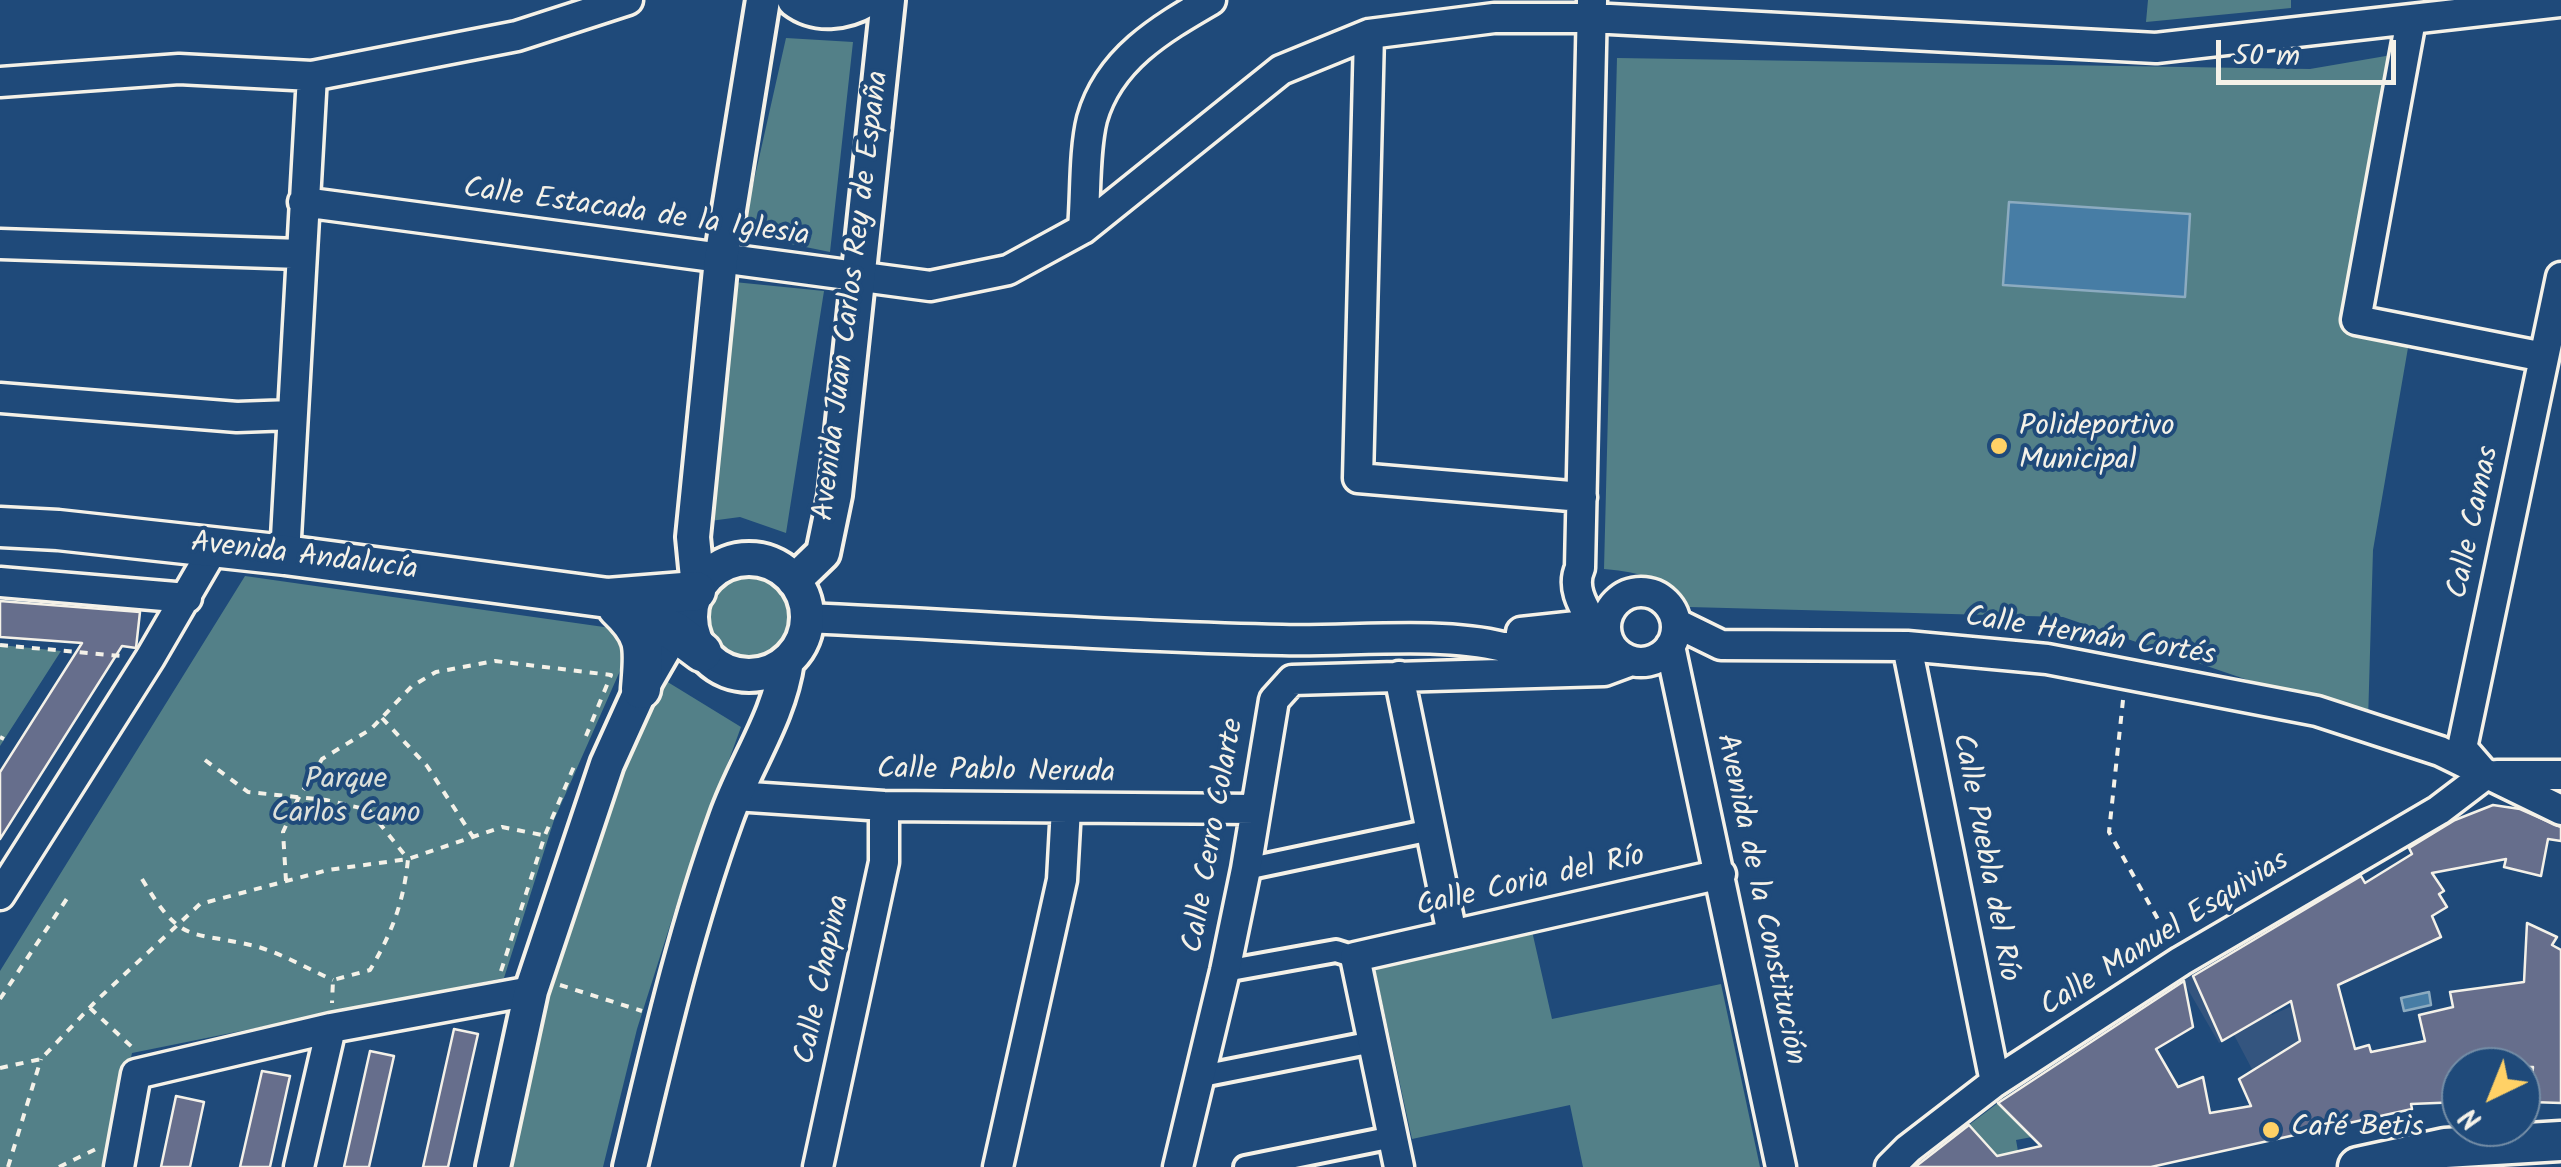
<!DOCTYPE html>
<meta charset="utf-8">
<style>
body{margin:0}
#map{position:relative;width:2561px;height:1167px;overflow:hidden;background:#1f4a7a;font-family:Kalam,sans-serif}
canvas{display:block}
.north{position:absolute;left:2441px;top:1047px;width:100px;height:100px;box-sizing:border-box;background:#1f4a7a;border:2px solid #748da6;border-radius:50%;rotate:223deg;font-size:28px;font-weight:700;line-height:40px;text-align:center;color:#f4f1e8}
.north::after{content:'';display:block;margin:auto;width:35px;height:45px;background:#ffd166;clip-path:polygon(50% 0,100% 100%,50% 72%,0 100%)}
.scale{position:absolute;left:2216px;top:40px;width:180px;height:45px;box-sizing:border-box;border:5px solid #f4f1e8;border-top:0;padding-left:12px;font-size:30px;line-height:35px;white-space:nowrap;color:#f4f1e8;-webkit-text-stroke:8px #1f4a7a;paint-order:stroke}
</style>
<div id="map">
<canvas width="2561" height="1167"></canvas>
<div class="north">N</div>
<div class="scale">50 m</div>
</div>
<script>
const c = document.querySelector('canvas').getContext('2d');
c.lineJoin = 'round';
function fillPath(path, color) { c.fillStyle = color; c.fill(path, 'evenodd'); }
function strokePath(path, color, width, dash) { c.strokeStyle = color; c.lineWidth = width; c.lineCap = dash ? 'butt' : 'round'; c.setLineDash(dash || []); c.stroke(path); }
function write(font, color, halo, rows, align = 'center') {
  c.font = font + ' Kalam,sans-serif'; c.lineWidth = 8; c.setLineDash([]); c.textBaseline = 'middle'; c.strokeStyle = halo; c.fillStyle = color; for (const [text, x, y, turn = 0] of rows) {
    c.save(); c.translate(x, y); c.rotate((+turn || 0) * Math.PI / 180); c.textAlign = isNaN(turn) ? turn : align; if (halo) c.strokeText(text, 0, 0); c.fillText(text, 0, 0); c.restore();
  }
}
const built = new Path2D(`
 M2232 953 2272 1015 2292 1006 2301 1042 2253 1071 2234 1035 2219 1043 2183 981Z`);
const green = new Path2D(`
 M2148 0H2291V8L2146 22Z
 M786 38 853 42 830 252 742 234Z
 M2415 51 2367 311 2409 342 2373 550 2368 721 2063 617 1689 607C1658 578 1646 573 1604 569L1617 58 2310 69Z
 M734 282 824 291 786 533 740 517 710 521Z
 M705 617a44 44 0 1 1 88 0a44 44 0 1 1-88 0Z
 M245 576 625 630 627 655 554 820 504 978 132 1053 107 1167H0V971Z
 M0 645 61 651 0 746Z
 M666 681 741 727 679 897 637 1029 603 1167H508L545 995 618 766Z
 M1532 931 1552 1019 1721 984 1760 1167H1583L1570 1105 1412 1139 1374 965Z
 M1998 1103 2032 1137 2016 1140 2018 1151 1997 1157 1969 1125Z`);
const water = new Path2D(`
 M2009 202 2190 214 2185 297 2003 285Z
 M2429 992 2431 1005 2404 1011 2401 998Z`);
const building = new Path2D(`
 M0 601 140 612 136 648 122 646 0 839V772L82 643 0 637Z
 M2493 805 2520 809 2561 827V841L2548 839 2541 876 2504 867 2506 859 2432 873 2444 891 2439 894 2447 907 2432 916 2441 937 2338 985 2355 1049 2369 1045 2371 1052 2425 1041 2419 1015 2453 1007 2450 992 2524 982 2527 923 2557 937 2552 945 2561 950V1103L2530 1102 2533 1067H2461V1102L2411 1104 2412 1109 2151 1167H1915L1969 1125 1997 1156 2041 1146 1998 1103 2184 981 2193 1027 2156 1049 2178 1087 2203 1077 2210 1113 2251 1106 2239 1079 2300 1041 2291 1001 2222 1041 2193 976 2361 876 2365 883 2412 854 2409 848 2455 820Z
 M454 1029 478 1034 448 1167H423Z
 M370 1051 394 1056 369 1167H344Z
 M262 1071 290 1076 270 1167H240Z
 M176 1096 204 1102 190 1167H161Z`);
const path = new Path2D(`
 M0 645 121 656
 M2123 700 2109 832 2169 939
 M382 718 427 766 473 837
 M0 737 4 739
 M205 760 248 792 326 800 369 810 408 859C404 901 392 933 370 970L333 980 332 1003
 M142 879C182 945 187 930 255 946 281 953 308 969 333 980
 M286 881 283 832 298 799 322 759 371 729 412 686 436 672 495 661 611 675 586 736
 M501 971 545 835 575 764
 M560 985 642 1011
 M0 999 70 894
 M90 1008 132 1047 135 1046
 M0 1068 41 1059 96 1001 200 904 328 870 408 859 502 827 547 836
 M8 1167 41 1059
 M59 1167 96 1149`);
const pedestrian = new Path2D(`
 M1246 869 1431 830
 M1225 971 1336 951 1355 957
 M1197 1077 1373 1042
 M1245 1167 1393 1137`);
const minor = new Path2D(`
 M2411 20 2356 320 2544 357
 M1369 34 1358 478 1582 497
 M0 82 179 69 312 76 517 36 628 0
 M303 202 930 286 1008 270 1083 229 1281 70 1369 34 1494 18H1591L2156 48 2561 2
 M1083 229C1086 196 1084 151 1092 119 1109 59 1161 29 1211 0
 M0 244 300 254
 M0 398 237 417 292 415
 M285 555 312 76
 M0 582 187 598
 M1606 627a35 35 0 1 1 70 0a35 35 0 1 1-70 0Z
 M807 618C965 625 1123 637 1282 640 1349 642 1439 631 1503 647H1611
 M1592 622C1583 606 1571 587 1580 568L1592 1
 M1676 623 1721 645 1907 646 2047 659 2317 711 2440 751 2561 810
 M1521 632 1604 623
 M1670 646 1781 1167
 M1907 646 1995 1082
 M1399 676 1452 934
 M2481 770 2462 748 2561 277
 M2497 775H2561
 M735 796 884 806 1255 809
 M0 895 150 658 214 548
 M119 1167 136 1074 331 1028 531 991
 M299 1167 331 1028
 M818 1167 884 862V806
 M998 1167 1062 880 1066 808
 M1178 1167 1225 971 1246 869 1274 700 1292 680 1604 671 1631 661
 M1399 1167 1355 957 1721 874
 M1890 1167 1908 1149 1995 1082 2181 961 2439 810 2485 775`);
const tertiary = new Path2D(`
 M794 0C816 17 845 13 867 0
 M691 617a58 58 0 1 1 116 0a58 58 0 1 1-116 0Z
 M794 581 823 553 835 495 888 0
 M698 588 693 537 721 259 763 0
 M493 1167 531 991 607 764 641 689 693 599
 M630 1167C658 1050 685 931 726 818 745 764 779 718 787 661`);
const secondary = new Path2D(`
 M0 527 58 530 285 555 608 598 696 591
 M610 600 674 631 702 652
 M617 607C648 636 644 649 641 689
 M2358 1167 2445 1148 2561 1141`);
const markers = [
 [1999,446,10,"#ffd166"],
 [2271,1130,10,"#ffd166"]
];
const streetNames = [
 ["Calle Estacada de la Iglesia",636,215,8],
 ["Avenida Juan Carlos Rey de España",854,296,-83],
 ["Calle Camas",2476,523,-78],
 ["Avenida Andalucía",304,559,7],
 ["Calle Hernán Cortés",2090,639,9],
 ["Calle Pablo Neruda",996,774,1],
 ["Calle Cerro Colarte",1216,836,-80],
 ["Calle Puebla del Río",1983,858,79],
 ["Calle Coria del Río",1531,884,-13],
 ["Avenida de la Constitución",1758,900,78],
 ["Calle Manuel Esquivias",2166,936,-32],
 ["Calle Chapina",825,980,-78]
];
const poiNames = [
 ["Polideportivo",2019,429],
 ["Municipal",2019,463],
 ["Café Betis",2291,1130]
];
const parkNames = [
 ["Parque",346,782],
 ["Carlos Cano",346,816]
];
fillPath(built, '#34557f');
fillPath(green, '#538088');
fillPath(water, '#477da5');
strokePath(water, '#8cabc0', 2.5);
fillPath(building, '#666e8c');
strokePath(building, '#f4f1e8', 2.5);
strokePath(pedestrian, '#f4f1e8', 28);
strokePath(minor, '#f4f1e8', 35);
strokePath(tertiary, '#f4f1e8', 40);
strokePath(secondary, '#f4f1e8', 45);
strokePath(path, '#f4f1e8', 4, [8, 8]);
strokePath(pedestrian, '#1f4a7a', 20);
strokePath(minor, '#1f4a7a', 28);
strokePath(tertiary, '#1f4a7a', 32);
strokePath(secondary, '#1f4a7a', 38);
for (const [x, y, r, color] of markers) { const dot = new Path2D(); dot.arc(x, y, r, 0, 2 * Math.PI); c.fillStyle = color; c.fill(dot); strokePath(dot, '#1f4a7a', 4); }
write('30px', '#f4f1e8', '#1f4a7a', streetNames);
write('30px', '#f4f1e8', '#1f4a7a', poiNames, 'left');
write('30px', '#dce0da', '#1f4a7a', parkNames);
</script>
